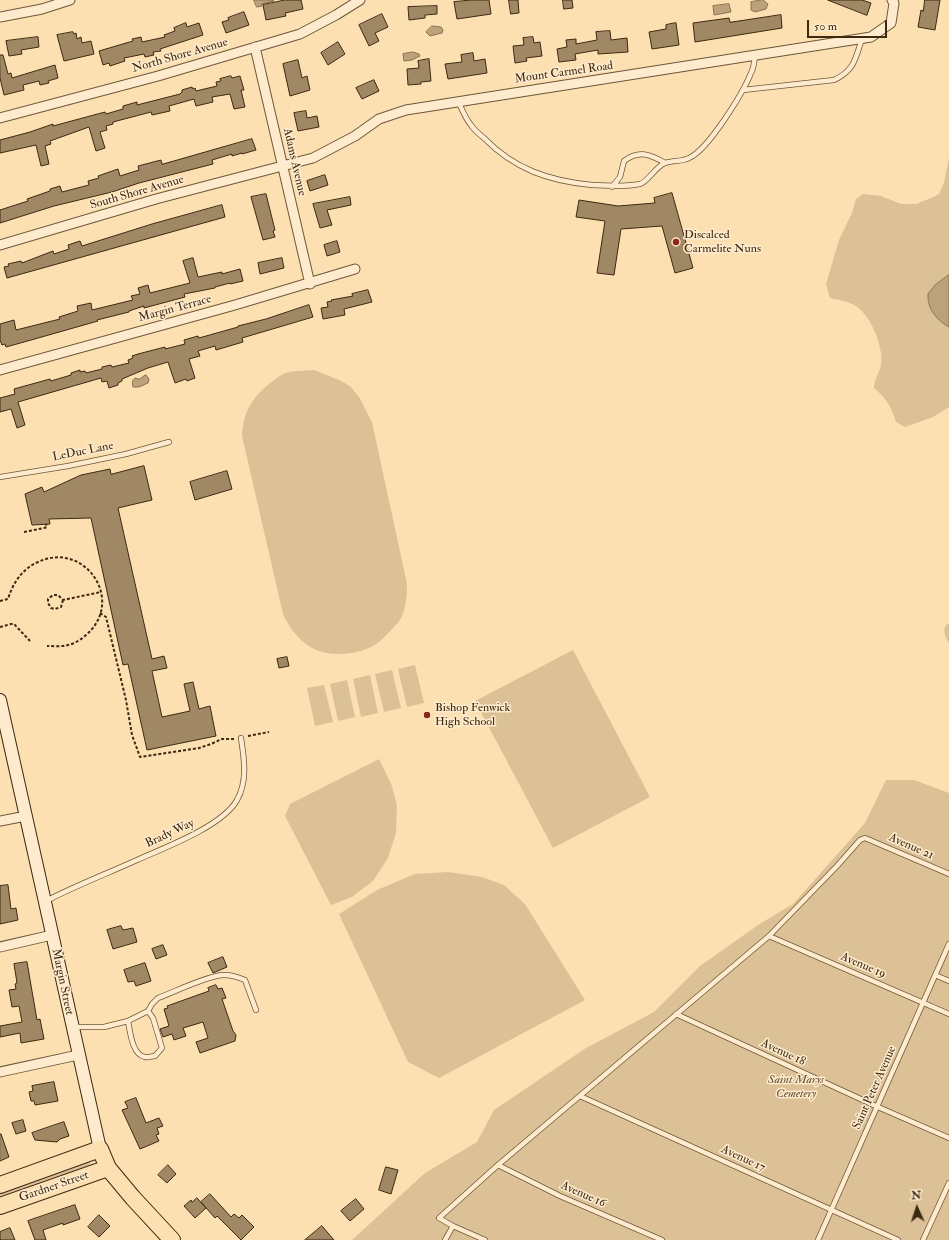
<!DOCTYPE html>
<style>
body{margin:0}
#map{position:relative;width:949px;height:1240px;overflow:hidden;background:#fde0b2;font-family:"IM FELL Double Pica",serif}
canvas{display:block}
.north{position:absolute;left:897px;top:1188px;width:40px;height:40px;-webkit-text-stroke:3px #feebcd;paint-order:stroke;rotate:357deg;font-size:11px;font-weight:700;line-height:16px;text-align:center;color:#3c2911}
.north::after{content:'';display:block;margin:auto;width:14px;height:18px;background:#3c2911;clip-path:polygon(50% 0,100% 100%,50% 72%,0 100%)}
.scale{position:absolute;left:807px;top:20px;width:80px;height:18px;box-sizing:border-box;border:2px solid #3c2911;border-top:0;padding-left:5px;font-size:12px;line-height:14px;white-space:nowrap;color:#3c2911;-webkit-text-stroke:3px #feebcd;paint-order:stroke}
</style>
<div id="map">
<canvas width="949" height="1240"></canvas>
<div class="north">N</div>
<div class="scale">50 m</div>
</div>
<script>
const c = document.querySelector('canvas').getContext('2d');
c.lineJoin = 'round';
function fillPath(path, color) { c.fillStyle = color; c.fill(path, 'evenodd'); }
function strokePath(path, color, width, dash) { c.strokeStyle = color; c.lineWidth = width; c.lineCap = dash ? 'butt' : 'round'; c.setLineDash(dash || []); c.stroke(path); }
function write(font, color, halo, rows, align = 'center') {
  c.font = font + ' "IM FELL Double Pica",serif'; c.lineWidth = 3; c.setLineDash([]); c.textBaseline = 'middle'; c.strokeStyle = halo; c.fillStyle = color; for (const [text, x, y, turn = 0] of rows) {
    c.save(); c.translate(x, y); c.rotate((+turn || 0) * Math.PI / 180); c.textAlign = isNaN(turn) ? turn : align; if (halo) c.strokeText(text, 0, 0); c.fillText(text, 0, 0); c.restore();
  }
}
const green = new Path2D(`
 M949 157V275L935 285 928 294V304L945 325 949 327V407L933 417 905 427 896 422C891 406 887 399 874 388 874 379 880 373 881 364 884 347 870 313 854 305 847 301 838 300 830 298L826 284 839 240 852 213 856 199 863 194 881 196 901 204H916L931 198 939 194 944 183Z
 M314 370 339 380 350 386 359 397 372 422 407 584C407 595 406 610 400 620 398 623 395 626 392 629 388 633 384 638 379 642 362 655 331 658 312 648 299 641 289 627 283 614L242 436C243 412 253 395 273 381 276 379 279 376 283 374 292 370 304 371 314 370Z
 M949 623V643C945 636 941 628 949 623Z
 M573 650 650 797 553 848 475 701Z
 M415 665 424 703 407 707 398 669Z
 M392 670 401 708 384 712 375 674Z
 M370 675 378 713 361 717 353 679Z
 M347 680 355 717 338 721 330 684Z
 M324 685 333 722 315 726 307 688Z
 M379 759 392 786 397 806 396 833 388 858 373 881 352 897 331 905 285 816 290 804Z
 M886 780H914L949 793V1240H352L425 1173 477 1142 494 1110 586 1048 654 1012 700 966 758 925 793 904 865 823Z
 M448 872 482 877 504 885 525 904 585 1000 439 1078 408 1062 339 914 377 890 415 874Z
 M88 1162 90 1163 89 1166 0 1198V1193Z`);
const water = new Path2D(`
 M254 0H273L274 1 261 4 262 6 257 7Z
 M763 0 768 4 766 9 755 12 751 10V2Z
 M729 4 731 12 714 15 713 6Z
 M432 26 441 27 443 30 442 33 430 36 426 32Z
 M413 52 419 54 420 56 412 60 404 61 403 54Z
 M949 275V327C941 323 931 313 929 304 928 301 928 297 928 294L935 285Z
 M146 375 149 379 148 383 139 387H133C132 383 132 380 135 378L139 379Z`);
const building = new Path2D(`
 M285 0H301L303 9 285 13 286 16 266 20 263 5Z
 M472 0H489L491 14 457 19 454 2Z
 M509 0H518L519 13 511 14Z
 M563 0H572L573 8 564 9Z
 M828 0H862L871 3 867 15Z
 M925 0H940L935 30 918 27 921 10 923 11Z
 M437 6V14L425 15V18L409 20 408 7Z
 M244 12 249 25 226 33 222 22 229 20 228 18Z
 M382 14 388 27 375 33 379 41 369 46 359 25Z
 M781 15 782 28 695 42 693 23 729 18 730 22Z
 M186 23 187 27 199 23 203 35 160 49 161 51 153 52 154 55 145 57 144 54 124 58 125 61 110 66 109 63 103 65 99 51 133 41 132 39 141 37 142 42 165 37 164 35 175 31 174 28Z
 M676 23 679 45 652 49 649 32 666 29V25Z
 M610 31 611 40 627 38 628 52 598 54V50L575 54 576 60 559 62 557 49 567 47 566 40 576 39V44L597 40 596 32Z
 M73 32 74 34 76 33 77 39 81 37 82 43 91 41 94 54 64 61 57 35Z
 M38 37 39 47 21 50 22 54 9 56 6 41Z
 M533 37 534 43 540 42 542 56 526 58 527 61 515 63 513 46 524 45 523 38Z
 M338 42 345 54 328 65 321 53Z
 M473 53 474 61 485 59 487 73 448 79 445 64 462 62 461 55Z
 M0 55H3L8 74 11 73 12 78 55 65 58 78 48 81 49 83 40 85 39 81 23 85 24 90 4 95 0 78Z
 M429 59 431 81 421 82V84L408 85 407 69 419 68 418 61Z
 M298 60 302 78 307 76 310 90 290 96 283 64Z
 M231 76 232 78 240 76 244 90H241L245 107 234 109 230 94 212 97 213 102 196 106 194 99 169 106 170 111 152 115 151 112 113 122V124L106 126 107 130 100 132 105 148 96 151 89 127 50 141 51 144 45 146 49 164 41 166 36 145 0 153V140L30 132 53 124V126L105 112 106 114 123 109V106L137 102V105L180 94 182 92V90L192 87 193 89 195 88 196 91 217 86 216 82 221 81 220 79Z
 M374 80 379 91 362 99 356 88Z
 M306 111 307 118 317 116 319 127 298 131 294 113Z
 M252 139 256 150 242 154V153L232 156V154L212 160 213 164 139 183 112 192 54 206 0 223V210L28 201 27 199 50 191V189L60 186 62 192 89 185 88 181 99 178 98 176 118 169 120 176 139 170 138 166 161 160 162 164Z
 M325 175 328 185 310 191 307 181Z
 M672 193 693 268 675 273 662 226 621 229 614 275 597 273 605 221 576 217 579 200 618 206 655 203 654 198Z
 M266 194 275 230 273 231 275 237 263 240 251 197Z
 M350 197 351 205 327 210 332 225 320 228 313 204Z
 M222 205 225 217 7 278 4 267 9 266 8 264 21 261 22 263 53 251 54 254 69 249 68 245 80 241 82 246 152 224Z
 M337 241 340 252 327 256 324 245Z
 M193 258 198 277 222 272V274L240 269 243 281 230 284V283L215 287V288L184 294 185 297 144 308V306L129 311V312L97 320 98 321 24 342 6 347 5 344 2 345 0 340V324L14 320 16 330 60 319 59 317 78 311 77 306 91 303 92 310 133 300 131 296 140 294 138 288 148 285 150 293 190 283 183 261Z
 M282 258 284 268 260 274 258 263Z
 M368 290 372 302 344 309 345 315 323 319 321 308 328 307 327 302 332 301 331 300 353 296 352 294Z
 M309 305 313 317 242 338 243 342 216 350 215 346 198 351 200 356 189 359 195 378 187 381 186 379 175 383 168 362 148 368 122 379V381L118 383V385L109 388 107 381 102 382 101 378 18 402 25 425 17 428 11 409 0 412V398L15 394 14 389 50 379 51 381 71 375V373L80 370V372L85 371 86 373 102 369V367L111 365 112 367 129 363 128 360 133 358 132 356 138 354 165 347V349L185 344 184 340 198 336 199 338 238 327V326L266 319Z
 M144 466 152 500 118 508 152 659 164 656 167 668 152 671 162 717 190 711 184 684 193 682 199 709 210 706 216 736 147 750 128 664 123 665 91 518 49 519 50 524 32 525 25 494 42 487 44 492 81 475 110 469 111 474Z
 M227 471 232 489 195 500 190 482Z
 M287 657 289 666 279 668 277 659Z
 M8 885 11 909 16 908 18 920 0 924V886Z
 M121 926 123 930 133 928 137 942 113 949 107 930Z
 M163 945 167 955 156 959 152 949Z
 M223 957 227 967 213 973 208 963Z
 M27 962 37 1020 40 1019 44 1039 21 1043 20 1033 0 1037V1026L22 1022 19 1006 12 1007 9 990 16 989 15 984 17 983 14 964Z
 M145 963 151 981 136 986 134 981 128 982 124 970Z
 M216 985 218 989 222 988 226 998 222 999 233 1031 236 1035 235 1041 200 1053 196 1042 208 1038 203 1022 183 1028 186 1036 174 1040 172 1034 163 1037 160 1029 169 1026 164 1009 168 1008 167 1006 209 991 208 988Z
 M54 1082 58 1101 35 1105 34 1101H31L29 1092 33 1091 32 1086Z
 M136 1098 146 1123 159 1118 163 1126 157 1128 159 1134 156 1135 159 1141 140 1149 122 1110 128 1108 125 1102Z
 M23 1120 26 1131 16 1134 12 1123Z
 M64 1122 69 1136 60 1139 57 1142 35 1140 32 1133Z
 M0 1134H1L9 1157 0 1161Z
 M168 1165 176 1174 167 1183 158 1175Z
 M386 1167 398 1170 391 1194 379 1190Z
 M210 1194 231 1217 234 1214 239 1218 242 1215 254 1227 241 1240 217 1216 215 1218 201 1202Z
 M197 1198 206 1208 195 1218 184 1206 191 1200 192 1202Z
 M356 1199 364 1209 350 1221 341 1211Z
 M75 1205 80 1219 63 1225V1223L43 1230 46 1240H35L28 1221Z
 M99 1215 110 1226 99 1237 88 1227Z
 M322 1226 334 1240H305Z
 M10 1228 15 1240H0V1232Z`);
const path = new Path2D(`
 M24 532 44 528 47 527 46 524
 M63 600 61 607 55 609 51 608 48 603V599L53 595H58L63 600 101 592
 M0 601 8 599C13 583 22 569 38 562 85 540 126 601 86 635 82 639 74 644 68 645 61 647 53 646 47 646
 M100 613 106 617 126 700 132 735 140 757 199 748 211 744 222 739H234
 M0 627 11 624H14L30 641
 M248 736 269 732`);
const lane = new Path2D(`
 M743 90 834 80C855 70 855 59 862 39
 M458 101C462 109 465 118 471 125 474 130 479 134 484 138 514 169 549 181 592 185 608 186 625 187 640 184 648 182 655 167 665 163 673 160 682 162 689 158 708 150 743 93 751 73 754 68 754 62 755 56
 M612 187 620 177 624 161C639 150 650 154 665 163
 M0 477 68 466 126 454 169 442
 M46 901C75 886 106 874 137 860 164 848 223 826 237 800 248 781 244 758 241 738
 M769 936 949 1014
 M935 975 949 981
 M676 1014 878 1107 949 1138
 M128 1021C130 1031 132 1055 145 1057 147 1058 152 1056 155 1056L162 1048 153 1018 148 1011
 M74 1027H104L128 1021 148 1011 152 1004 158 998C174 992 209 975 224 975 232 975 238 977 245 980L256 1010
 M580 1096 898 1240
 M498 1165 560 1196 662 1240
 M445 1240 453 1226
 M485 1240 453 1226 439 1218 498 1165 769 936 837 866 860 840 865 838 949 874
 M818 1240 949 944
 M923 1240 949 1183`);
const street = new Path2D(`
 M0 17 42 9 70 0
 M255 47 310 284
 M0 118 158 76 300 34 336 15 360 0
 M0 245 156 199 313 158 355 136 379 119 406 110 871 37 891 23 894 3 892 0
 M0 370 235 305 355 269
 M0 821 26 816
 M0 947 52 935
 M0 1072 78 1055`);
const secondary = new Path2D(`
 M0 700 100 1149`);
const highway = new Path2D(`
 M0 1185 100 1149 108 1168 133 1198 172 1240
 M0 1206 108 1168`);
const markers = [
 [676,242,4,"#8f2418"],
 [427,715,4,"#8f2418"]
];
const streetNames = [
 ["North Shore Avenue",180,56,-16],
 ["Mount Carmel Road",564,73,-8],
 ["Adams Avenue",294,162,77],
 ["South Shore Avenue",137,193,-16],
 ["Margin Terrace",175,309,-15],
 ["LeDuc Lane",83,452,-11],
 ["Brady Way",170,834,-25],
 ["Avenue 21",911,847,24],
 ["Avenue 19",863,966,23],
 ["Margin Street",62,982,78],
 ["Avenue 18",783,1053,25],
 ["Saint Peter Avenue",875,1088,-66],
 ["Avenue 17",743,1159,25],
 ["Gardner Street",54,1187,-19],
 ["Avenue 16",583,1195,24]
];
const poiNames = [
 ["Discalced",684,235],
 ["Carmelite Nuns",684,249],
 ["Bishop Fenwick",435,708],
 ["High School",435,722]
];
const parkNames = [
 ["Saint Marys",796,1080],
 ["Cemetery",796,1094]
];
fillPath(green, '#dcc197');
fillPath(water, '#bba27b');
strokePath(water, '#887251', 1);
fillPath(building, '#a08865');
strokePath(building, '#3c2911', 1);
strokePath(lane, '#6c5739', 6);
strokePath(street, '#6c5739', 11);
strokePath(secondary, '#3c2911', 14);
strokePath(highway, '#3c2911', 18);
strokePath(path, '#3c2911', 2, [3, 2]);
strokePath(lane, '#feebcd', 4.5);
strokePath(street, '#feebcd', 9);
strokePath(secondary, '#feebcd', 12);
strokePath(highway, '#fde0b2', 16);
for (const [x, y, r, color] of markers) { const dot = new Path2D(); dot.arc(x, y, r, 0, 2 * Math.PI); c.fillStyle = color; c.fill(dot); strokePath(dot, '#feebcd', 1.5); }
write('12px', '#3c2911', '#feebcd', streetNames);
write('12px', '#3c2911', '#feebcd', poiNames, 'left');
write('italic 12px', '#644f32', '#feebcd', parkNames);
</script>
